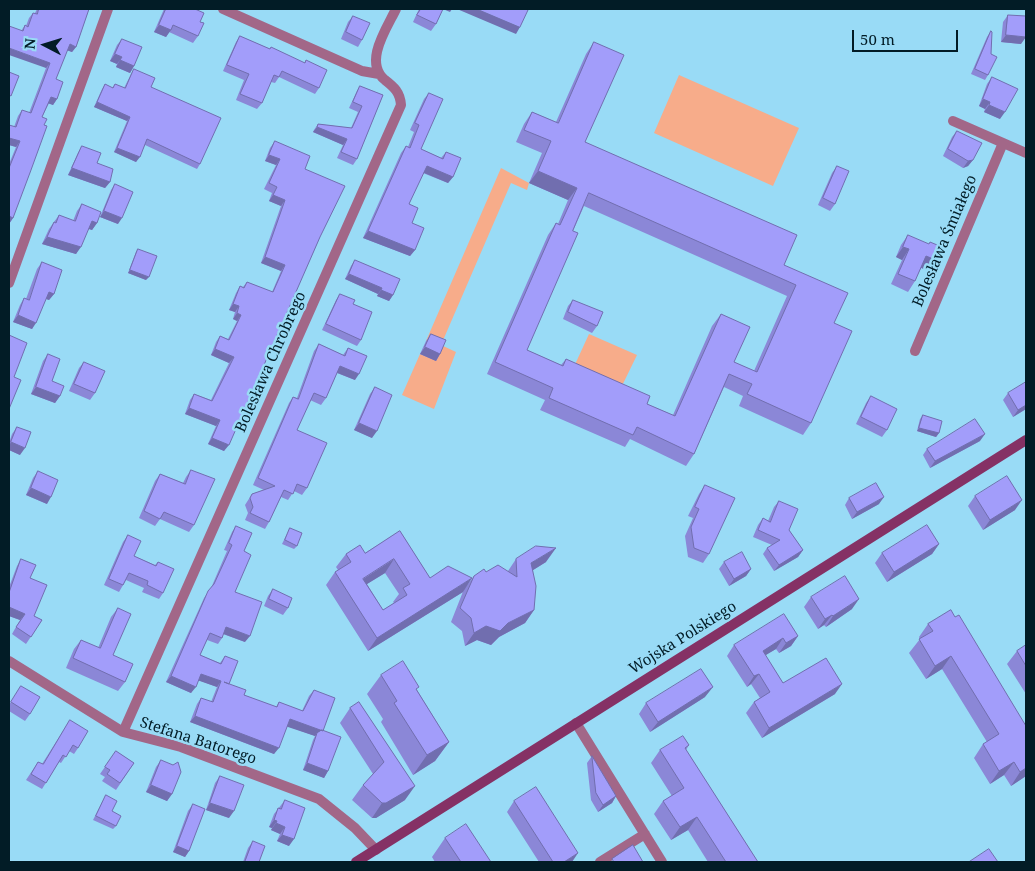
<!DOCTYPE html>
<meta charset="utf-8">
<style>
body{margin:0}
#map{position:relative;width:1035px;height:871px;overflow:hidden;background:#99dbf6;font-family:"Noto Serif",serif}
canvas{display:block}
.frame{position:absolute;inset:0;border:10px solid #021c26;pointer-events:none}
.north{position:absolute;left:20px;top:20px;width:50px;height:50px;-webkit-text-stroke:4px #99dbf6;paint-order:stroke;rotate:275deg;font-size:14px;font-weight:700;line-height:20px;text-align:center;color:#021c26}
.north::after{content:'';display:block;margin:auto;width:18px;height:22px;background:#021c26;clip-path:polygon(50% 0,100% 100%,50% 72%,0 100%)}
.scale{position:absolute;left:852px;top:30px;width:106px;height:22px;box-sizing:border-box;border:2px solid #021c26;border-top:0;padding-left:6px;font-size:15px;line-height:18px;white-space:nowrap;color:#021c26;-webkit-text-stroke:4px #99dbf6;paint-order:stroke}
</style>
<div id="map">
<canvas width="1035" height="871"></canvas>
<div class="frame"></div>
<div class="north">N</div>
<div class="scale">50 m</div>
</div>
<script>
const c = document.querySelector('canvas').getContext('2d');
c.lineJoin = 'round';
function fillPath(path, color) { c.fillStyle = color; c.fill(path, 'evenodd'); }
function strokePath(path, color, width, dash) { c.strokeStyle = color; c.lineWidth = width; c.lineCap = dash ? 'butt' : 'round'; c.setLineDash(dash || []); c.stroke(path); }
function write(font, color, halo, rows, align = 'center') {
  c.font = font + ' "Noto Serif",serif'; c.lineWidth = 5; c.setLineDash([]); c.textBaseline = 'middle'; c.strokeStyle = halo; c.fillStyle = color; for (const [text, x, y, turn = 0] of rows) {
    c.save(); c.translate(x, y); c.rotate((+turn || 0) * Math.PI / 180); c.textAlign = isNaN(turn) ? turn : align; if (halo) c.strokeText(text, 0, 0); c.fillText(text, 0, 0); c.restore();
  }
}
const green = new Path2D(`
 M679 75 799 128 773 186 654 133Z
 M501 168 529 183 527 190 511 183 441 345 456 352 434 409 402 395 420 354 436 360 426 341Z
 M589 334 637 355 619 392 572 371Z`);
const street = new Path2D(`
 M223 9 362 71 379 74
 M953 121 1026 153
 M9 283 108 9
 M915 351 1003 143
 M9 661 123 732 181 747 319 799 355 828 376 850
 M576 723 662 862
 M123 732 401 105C400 92 394 87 385 80 363 62 387 28 396 9
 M600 862 645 834`);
const secondary = new Path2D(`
 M356 862 1026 440`);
const wall = new Path2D(`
 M37 9H89L76 47 72 52 67 50 56 79 57 99 53 105 49 103 42 117 44 125 13 218 9 224V164L16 147 9 145V125L14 127 18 116 22 110 29 113 46 68 21 31 25 25 26 26 29 18 33 13H35Z
 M164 9H195L200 22 198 36 193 43 169 32 166 37 154 32Z
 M419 9H443L436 24 431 31 413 22Z
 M1008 15 1021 44 1001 42 1003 22Z
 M353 16 362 40 358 47 341 39 348 22Z
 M991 31 988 75 985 80 971 74 987 37Z
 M240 36 270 49 304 63 306 60 319 88 315 94 279 77 275 83 271 82 262 103 257 109 236 100 244 80 223 71 236 42Z
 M122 39 134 66 130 73 116 67 117 64 110 61 117 45Z
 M594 42 585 142 784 265 834 323 811 423 803 435 739 406 743 396 724 387 694 454 686 466 630 439 625 447 540 410 545 400 487 374 548 235 556 223 558 224 568 200 529 183 542 153 516 142 524 124 532 112 556 122 586 54ZM584 206 787 296 754 371 734 362 721 314 712 326 673 415 647 404 566 359 561 365 527 350 573 231Z
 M134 69 151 87 200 164 197 169 145 145 136 162 114 152 127 121 94 107 102 89 105 84 112 88 115 84 124 88 131 74Z
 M992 77 1000 119 984 112 985 109 979 106 987 84Z
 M360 86 383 95 357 159 353 165 337 158 343 145 313 132 314 130 318 124 351 128 358 112 349 108 357 91Z
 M429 93 421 149 441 158 446 152 453 177 448 183 423 173 409 204 415 250 410 256 363 238 401 153 406 146 408 147 414 132 410 130 424 99Z
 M957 131 973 160 968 166 963 168 943 156 952 137Z
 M275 141 305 169 320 237 224 451 208 444 216 426 185 414 190 400 194 394 211 400 229 363 211 355 216 342 220 336 228 339 237 321 233 319 235 312 229 310 236 293 240 286 243 287 247 282 272 292 281 271 261 263 281 206 269 201 272 193 264 189 276 165 265 161 270 148Z
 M82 146 97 163 110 182 105 188 68 175 78 153Z
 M837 166 835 204 830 211 818 205 832 173Z
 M115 184 118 224 100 217 111 190Z
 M82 204 97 223 92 230 88 229 76 254 42 244 49 229 59 215 73 221 77 211Z
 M908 235 936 260 929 271 921 268 915 281 908 292 891 284 902 260 896 257 901 245Z
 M138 249 146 280 128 273 136 252Z
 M355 260 393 295 389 301 377 296 378 294 345 279 351 266Z
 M42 262 54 294 49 300 46 299 32 329 13 322 20 305 24 298 26 299 37 269Z
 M340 294 353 304 361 340 357 346 322 330 336 300Z
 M573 300 597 326 592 333 563 319 568 306Z
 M431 334 440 354 436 361 420 354 426 341Z
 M319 344 343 355 348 348 355 380 337 373 326 398 321 405 310 400 297 430 307 488 302 495 294 491 288 500 281 497 269 522 265 529 245 520 248 513 245 505 252 494 264 490 253 485 289 403 293 397 297 398 314 351Z
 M48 354 52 381 60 396 55 403 31 394 43 361Z
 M84 362 95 393 90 400 69 391 79 368Z
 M375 387 372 438 354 430 370 394Z
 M1008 393 1026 409 1013 417 1003 400Z
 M871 396 887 430 882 437 856 424 866 403Z
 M923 415 939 433 936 437 917 431 920 419Z
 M17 427 20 455 9 450V443L12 434Z
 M980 441 930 468 923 455 927 449Z
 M191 470 194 525 189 532 160 519 155 526 139 518 155 481 160 474 183 483 186 477Z
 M38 471 47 504 26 495 33 478Z
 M705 485 709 554 703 563 688 557 685 536 693 518 688 516 699 494Z
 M975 496 1015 510 983 530 968 506Z
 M849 498 879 504 852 519 845 505Z
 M779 501 789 530 803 550 798 557 774 571 763 554 767 548 772 545 753 537 758 525 763 518 768 521 774 507Z
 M236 526 244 551 235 592 245 642 223 634 222 638 218 644 207 640 200 655 220 663 225 656 229 684 244 695 276 707 279 702 302 711 309 696 314 690 323 731 328 771 324 778 303 770 313 740 315 736 287 726 274 754 190 722 197 704 201 698 211 702 217 687 198 680 191 693 166 682 204 598 211 588 227 551 224 550 232 532Z
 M290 528 297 546 294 549 282 544Z
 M400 531 430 578 463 592 368 651 326 585 335 572 338 570 336 567 346 554 365 553ZM385 573 399 594 393 602 394 603 383 610 367 584Z
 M128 535 134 556 155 565 158 562 163 593 159 599 142 592 144 588 126 580 119 592 104 585 123 542Z
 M939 544 932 554 887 582 875 563 882 553Z
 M21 559 30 578 34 616 42 620 26 644 12 634 20 620 9 616V587L17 566Z
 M516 559 546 562 533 570 534 610 525 623 499 637 491 645 477 640 465 646 462 631 451 622 464 589 474 576 508 571Z
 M724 562 751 569 746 576 729 586 719 569Z
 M273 589 288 608 283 615 264 606 268 596Z
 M811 597 852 609 826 627 824 625 818 629 804 607Z
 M118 608 113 655 125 682 118 691 66 668 74 649 81 640 98 648 111 617Z
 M951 610 1026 776 1011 786 1004 775 990 784 974 758 983 744 987 742 942 669 926 679 909 653 920 639 919 637 928 624Z
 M798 636 791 646 779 653 776 649 765 655 783 683 835 694 762 738 746 713 754 702 760 698 751 684 747 687 727 656 734 645Z
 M1026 645V694L1007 664 1017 651Z
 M381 675 417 690 449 742 435 761 413 775 381 722 383 719 367 694Z
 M21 686 30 714 25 721 9 711V705Z
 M705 697 650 732 639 714 646 703Z
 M359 702 405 800 376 818H372L352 800 363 785 373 774 340 723 350 708Z
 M70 720 78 748 74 754 69 751 61 763 59 762 42 789 26 780 38 762 42 764Z
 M689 745 686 750 758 862H708L688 830 671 840 654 814 663 801 672 796 651 763 660 750Z
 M116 751 134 763 116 790 102 781 105 777 100 774Z
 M592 756 616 796 612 803 598 812 591 800 587 763Z
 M161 760 172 794 167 801 146 792 156 767Z
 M220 776 229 818 206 810 215 783Z
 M106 795 116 826 113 829 93 820Z
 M285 800 289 846 277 841 280 834 271 830 272 828 269 827 274 814Z
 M514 801 572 862H539L507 812Z
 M193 804 189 851 185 857 173 852 188 811Z
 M445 838 491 862H435L432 857Z
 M253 841 259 862H243L248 848Z`);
const shadedWall = new Path2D(`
 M443 9H452L450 12Z
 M457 9H477L520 27 516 34Z
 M159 25 171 30 166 37 154 32Z
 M1006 35 1026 37 1021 44 1001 42Z
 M70 44 76 47 72 52 66 50Z
 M9 48 50 63 46 68 9 55Z
 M115 54 122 57 117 64 110 61Z
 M120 60 134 66 130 73 116 67Z
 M51 97 57 99 53 105 47 103Z
 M983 99 990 102 985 109 979 106Z
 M97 102 130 117 127 121 94 107Z
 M989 105 1005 112 1000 119 984 112Z
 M317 127 347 139 343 145 313 132Z
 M9 138 20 141 16 147 9 145Z
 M117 148 140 157 136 162 114 152Z
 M269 155 280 159 276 165 265 161Z
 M973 160 968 166 963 168 968 161Z
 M427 166 453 177 448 183 422 172Z
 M72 168 110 182 105 188 68 175Z
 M538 171 577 188 568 200 529 183Z
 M273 195 285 200 281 206 269 201Z
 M104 211 122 218 118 224 100 217Z
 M9 216 13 218 9 224Z
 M92 221 97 223 92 230 87 228Z
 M368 231 415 250 410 256 363 238Z
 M47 237 81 247 76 254 42 244Z
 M903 247 909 249 902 260 896 257Z
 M926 256 936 260 929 271 919 267Z
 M265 257 285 265 281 271 261 263Z
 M130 270 149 277 146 280 128 273Z
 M349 274 382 288 378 294 345 279Z
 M381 290 393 295 389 301 377 296Z
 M49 292 54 294 49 300 44 298Z
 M233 304 239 306 235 312 229 310Z
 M237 313 241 315 237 321 233 319Z
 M18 315 36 323 32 329 13 322Z
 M425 347 440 354 436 361 420 354Z
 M215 349 234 357 229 363 211 355Z
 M340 366 359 374 355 380 335 372Z
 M36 387 60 396 55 403 31 394Z
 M1026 405V409L1013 417 1018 410Z
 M189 408 220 420 216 426 185 414Z
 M359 423 377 431 372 438 354 430Z
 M919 428 939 433 936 437 917 431Z
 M985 434 980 441 930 468 935 461Z
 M212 438 229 445 224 451 208 444Z
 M11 442 25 448 20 455 9 450V446Z
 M31 488 51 497 47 504 26 495Z
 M884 497 879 504 852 519 857 512Z
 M1022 500 1015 510 983 530 990 520Z
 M939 544 932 554 887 582 894 572Z
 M556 548 546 562 522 577 531 563Z
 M803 550 798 557 774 571 779 565Z
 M394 559 385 573 354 592 363 579Z
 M751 569 746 576 729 586 734 579Z
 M472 578 463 592 368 651 377 638Z
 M859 599 852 609 826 627 833 616Z
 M9 607 25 614 20 620 9 616Z
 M534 610 525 623 499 637 491 645 477 640 465 646 474 633 486 626 508 623Z
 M832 615 824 625 818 629 825 619Z
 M226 627 250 636 245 642 221 633Z
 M798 636 791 646 779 653 786 643Z
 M783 638 776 649 756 661 763 651Z
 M951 656 942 669 926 679 935 666Z
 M201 674 221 681 217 687 197 680Z
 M759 674 751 684 747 687 754 676Z
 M171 676 196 687 191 693 166 682Z
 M842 684 835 694 762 738 769 728Z
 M713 687 705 697 650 732 658 722Z
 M195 716 279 748 274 754 190 722Z
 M290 719 323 731 317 733 315 736 285 726Z
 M449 742 435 761 413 775 427 755Z
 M1014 762 1004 775 990 784 999 771Z
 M307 763 328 771 324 778 303 770Z
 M1026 768V776L1011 786 1020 772Z
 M151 785 172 794 167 801 146 792Z
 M415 786 405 800 376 818H372L382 803Z
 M616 796 612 803 598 812 603 805Z
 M210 803 234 811 229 818 206 810Z
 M697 817 688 830 671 840 680 827Z
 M274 820 277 821 272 828 269 827Z
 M276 823 285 827 280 834 271 830Z
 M282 835 294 839 289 846 277 841Z
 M177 846 189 851 185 857 173 852Z
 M578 853 572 862H564Z`);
const building = new Path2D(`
 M39 9H89L76 47 70 44 56 79 63 82 57 99 51 97 42 117 47 119 44 125 47 126 31 170 13 218 9 216V168L20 141 9 138V125L16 127 22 110 31 113 50 63 9 48V26L23 31 25 25 28 27 33 13 37 14Z
 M166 9H195L204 13 200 22 204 23 198 36 173 25 171 30 159 25Z
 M421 9H443L436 24 417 15Z
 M477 9H526L528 10 520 27Z
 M1008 15 1026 16V37L1006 35Z
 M353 16 370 23 362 40 346 32Z
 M991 31 992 32 991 54 997 57 988 75 975 69Z
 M240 36 270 49 271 47 305 63 306 60 327 70 319 88 282 71 279 77 274 75 262 103 240 94 249 74 227 65Z
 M122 39 142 47 134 66 120 60 122 57 115 54Z
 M594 42 624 55 585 142 797 235 784 265 848 293 834 323 852 331 811 423 747 394 752 384 729 374 694 454 637 427 633 435 549 398 553 388 495 362 556 223 560 225 577 188 538 171 551 141 524 130 532 112 558 123ZM589 193 796 285 757 372 734 362 750 327 721 314 675 416 647 404 650 396 566 359 563 366 527 350 578 233 573 231Z
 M134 69 155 78 151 87 221 118 200 164 147 139 140 157 117 148 130 117 97 102 105 84 113 88 115 84 125 88Z
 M9 72 19 76 11 96 9 95Z
 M992 77 1018 89 1005 112 989 105 990 102 983 99Z
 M360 86 383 95 357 159 341 152 347 139 317 127 318 124 352 128 362 106 353 102Z
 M429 93 443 99 421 149 443 159 446 152 461 158 453 177 427 166 409 204 418 208 412 223 424 228 415 250 368 231 406 146 410 148 419 125 415 123Z
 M957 131 982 143 973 160 968 161 948 149Z
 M275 141 310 156 305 169 345 186 320 237 229 445 212 438 220 420 189 408 194 394 212 401 234 357 215 349 220 336 229 340 241 315 237 313 239 306 233 304 240 286 244 288 247 282 273 292 285 265 265 257 285 200 273 195 277 187 269 183 280 159 269 155Z
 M82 146 101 153 97 163 113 169 110 182 72 168Z
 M837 166 849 171 835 204 823 198Z
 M115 184 133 192 122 218 104 211Z
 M82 204 101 212 97 223 92 221 81 247 47 237 54 222 56 223 59 215 75 221Z
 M908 235 929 244 930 242 942 247 936 260 926 256 915 281 898 274 909 249 903 247Z
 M138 249 157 256 149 277 130 270Z
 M355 260 400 279 393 295 381 290 382 288 349 274Z
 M42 262 62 270 54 294 49 292 36 323 18 315 24 298 29 300Z
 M340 294 355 300 353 304 372 312 361 340 326 324Z
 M573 300 603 312 597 326 568 312Z
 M431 334 446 340 440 354 425 347Z
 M9 335 27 343 14 377 21 380 9 409Z
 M319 344 345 356 348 348 367 356 359 374 340 366 326 398 314 393 297 430 327 443 307 488 297 484 293 494 284 490 269 522 250 513 253 507 250 498 252 494 275 486 258 478 293 397 298 399Z
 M48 354 60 359 52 381 64 386 60 396 36 387Z
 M84 362 105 371 95 393 74 384Z
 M1026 382V405L1018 410 1008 393Z
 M375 387 392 395 377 431 359 423Z
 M871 396 897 409 887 430 861 417Z
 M923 415 942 421 939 433 919 428Z
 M975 419 985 434 935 461 927 449Z
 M17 427 31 432 25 448 11 442Z
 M191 470 215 479 194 525 164 512 160 519 144 511 160 474 185 484Z
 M38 471 58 480 51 497 31 488Z
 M1007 476 1022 500 990 520 975 496Z
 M876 483 884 497 857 512 849 498Z
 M705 485 735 498 709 554 694 548 691 527 699 509 695 507Z
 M779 501 798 509 789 530 803 550 779 565 767 548 780 540 758 530 763 518 770 522Z
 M927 525 939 544 894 572 882 553Z
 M236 526 252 533 244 551 251 555 235 592 262 602 250 636 226 627 222 638 210 633 200 655 221 664 225 656 238 661 229 684 224 682 246 690 244 695 277 707 279 702 303 711 314 690 335 698 323 731 290 719 279 748 195 716 201 698 213 702 221 681 201 674 196 687 171 676 208 591 214 584 232 545 229 543Z
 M290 528 302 533 297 546 285 540Z
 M400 531 430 578 448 566 472 578 377 638 335 572 351 562 346 554 360 545 365 553ZM394 559 410 584 403 588 407 595 383 610 363 579Z
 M128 535 141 541 134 556 156 566 158 562 174 569 163 593 147 585 148 581 129 573 123 585 109 579Z
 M536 546 556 548 531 563 536 586 534 610 508 623 500 631 486 626 474 633 471 618 460 608 474 576 484 569 486 572 498 565 517 577 516 559Z
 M742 552 751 569 734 579 724 562Z
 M21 559 36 565 30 578 47 585 34 616 42 620 31 637 16 627 25 614 9 607V593Z
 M845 576 859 599 833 616 832 615 825 619 811 597Z
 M273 589 292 598 288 608 269 599Z
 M118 608 131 614 113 655 133 664 125 682 73 658 81 640 100 648Z
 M951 610 955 617 959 615 1026 726V768L1020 772 1014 762 999 771 983 744 999 734 951 656 935 666 919 639 933 631 928 624Z
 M784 614 798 636 786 643 783 638 763 651 783 683 826 658 842 684 769 728 754 702 770 692 759 674 754 676 734 645Z
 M1026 645V666L1017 651Z
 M403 661 419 687 416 689 449 742 427 755 394 703 397 701 381 675Z
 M701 669 713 687 658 722 646 703Z
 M21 686 40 697 30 714 11 702Z
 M359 702 415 786 386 803H382L363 785 384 762 350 708Z
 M70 720 88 731 78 748 73 745 66 757 63 755 46 783 31 774 38 762 43 764Z
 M322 730 341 737 328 771 307 763 317 733Z
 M683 736 689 745 685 748 758 862H726L697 817 680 827 663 801 684 788 660 750Z
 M116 751 134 763 120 783 107 774 110 770 105 767Z
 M592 756 616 796 603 805 596 793Z
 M161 760 173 765 178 762 181 772 172 794 151 785Z
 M220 776 244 785 234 811 210 803Z
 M536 787 578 853 564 862H553L514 801Z
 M106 795 117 801 112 811 121 816 116 826 96 816Z
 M285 800 305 808 294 839 282 835 285 827 276 823 277 821 274 820 278 808 281 809Z
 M193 804 205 809 189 851 177 846Z
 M466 824 491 862H461L445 838Z
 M253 841 265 846 259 862H245Z
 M633 845 643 862H614L612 859Z
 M989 849 998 862H969Z`);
const streetNames = [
 ["Bolesława Śmiałego",945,241,-67],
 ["Bolesława Chrobrego",271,362,-66],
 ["Wojska Polskiego",683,638,-32],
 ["Stefana Batorego",198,741,18]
];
fillPath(green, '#f7ac8a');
strokePath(street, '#a26788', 10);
strokePath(secondary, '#853165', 10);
fillPath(wall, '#8b87d7');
fillPath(shadedWall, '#716eaf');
fillPath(building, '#a29dfa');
strokePath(building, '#716eaf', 1);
write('15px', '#021c26', '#99dbf6', streetNames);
</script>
